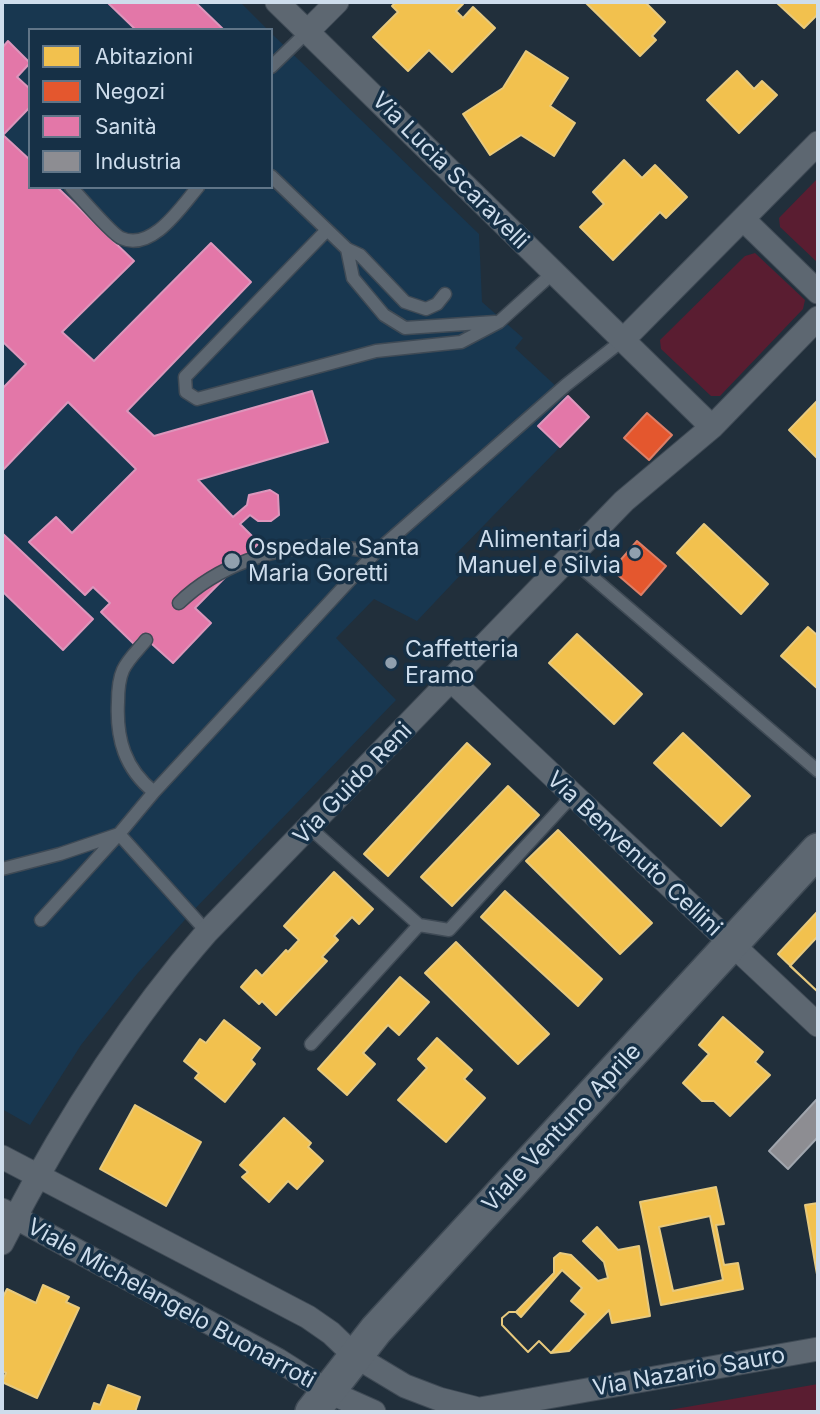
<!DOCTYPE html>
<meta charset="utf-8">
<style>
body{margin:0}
#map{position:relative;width:820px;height:1414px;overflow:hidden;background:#212f3b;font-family:Inter,sans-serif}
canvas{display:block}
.frame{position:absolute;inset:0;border:4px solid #ceddec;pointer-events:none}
.legend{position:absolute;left:28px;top:28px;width:245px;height:161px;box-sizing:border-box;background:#163046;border:2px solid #607588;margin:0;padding:9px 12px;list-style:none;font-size:21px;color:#ceddec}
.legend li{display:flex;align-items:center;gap:14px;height:35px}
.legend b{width:35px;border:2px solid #607588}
</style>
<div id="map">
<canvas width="820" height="1414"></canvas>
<div class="frame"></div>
<ul class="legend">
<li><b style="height:19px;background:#f2c14e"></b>Abitazioni</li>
<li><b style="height:19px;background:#e4572e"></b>Negozi</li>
<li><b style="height:19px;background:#e377a8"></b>Sanità</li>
<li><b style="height:19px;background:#8d8d92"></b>Industria</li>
</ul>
</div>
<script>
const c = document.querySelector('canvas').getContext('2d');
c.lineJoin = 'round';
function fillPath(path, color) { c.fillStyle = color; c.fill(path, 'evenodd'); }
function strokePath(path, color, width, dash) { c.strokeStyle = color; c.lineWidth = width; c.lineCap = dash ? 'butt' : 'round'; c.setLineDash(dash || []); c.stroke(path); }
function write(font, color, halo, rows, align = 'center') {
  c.font = font + ' Inter,sans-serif'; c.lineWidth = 7; c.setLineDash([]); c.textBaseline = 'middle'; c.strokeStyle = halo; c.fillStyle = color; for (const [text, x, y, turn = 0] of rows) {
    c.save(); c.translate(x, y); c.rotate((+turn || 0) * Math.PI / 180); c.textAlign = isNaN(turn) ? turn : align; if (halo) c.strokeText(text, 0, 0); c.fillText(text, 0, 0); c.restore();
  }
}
const built = new Path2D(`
 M2 2H240L268 30H30V187H271V33L479 234 482 302 523 338 515 348 589 417 455 555 468 567 417 621 374 599 336 638 396 700 190 914 137 974 81 1045 30 1125 2 1109Z`);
const green = new Path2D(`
 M818 178V263L780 227 779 218Z
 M755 253 805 300 803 309 720 396H711L661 349 660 340 745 256Z
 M818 1384V1412H658Z`);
const homes = new Path2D(`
 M396 2H460L463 4 456 11 463 18 473 7 495 28 452 72 429 50 408 71 373 37 398 12 392 6Z
 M585 2H645L665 22 652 36 656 40 640 56Z
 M776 2H818V14L804 28Z
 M526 51 568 78 550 106 575 123 554 156 521 135 490 155 463 114 503 88Z
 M737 71 754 89 762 81 777 95 739 133 707 100Z
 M624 160 642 178 655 165 687 197 666 218 660 212 613 260 580 227 604 204 593 192Z
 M817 401 818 402V459L789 430Z
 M704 524 768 584 741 614 677 553Z
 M808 627 818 636V689L781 656Z
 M577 634 642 694 614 724 549 663Z
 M683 733 750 796 721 826 654 763Z
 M467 743 490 764 388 876 364 854Z
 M508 786 539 815 452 906 421 877Z
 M558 830 652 923 620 954 526 861Z
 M334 872 373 909 359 924 352 917 334 936 338 940 322 957 327 961 276 1015 262 1001 259 1004 241 987 256 970 262 976 286 950 288 952 299 940 284 926Z
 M505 891 602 979 578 1006 481 917Z
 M818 911V992L778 954Z
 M818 936V992L790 966Z
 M456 942 549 1034 518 1064 425 973Z
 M400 977 429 1002 399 1035 388 1025 363 1053 375 1064 347 1095 318 1069Z
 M723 1017 763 1052 755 1062 770 1075 730 1116 714 1101H702L683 1083 709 1054 699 1045Z
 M224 1020 260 1048 251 1060 255 1064 225 1102 195 1078 199 1073 184 1061 200 1039 206 1043Z
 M437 1038 472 1070 464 1079 485 1098 446 1142 398 1100 427 1068 418 1059Z
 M135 1105 201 1142 166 1206 100 1169Z
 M284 1118 311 1143 308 1147 323 1161 297 1189 288 1181 269 1202 242 1177 248 1172 240 1165Z
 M716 1187 724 1224 716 1225 724 1265 738 1263 743 1289 661 1305 640 1202Z
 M818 1203V1280L805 1205Z
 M710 1216 723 1280 673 1291 659 1227Z
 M597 1227 618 1250 639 1246 650 1316 612 1323 609 1310 569 1351 551 1353 539 1341 528 1352 502 1325V1318L509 1312H516L554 1273V1258L560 1253 571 1255 598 1281 608 1278 604 1262 583 1241Z
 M562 1270 582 1288 571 1301 586 1314 551 1353 539 1341 528 1352 502 1325V1318L509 1312H516L521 1317Z
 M43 1285 69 1297 66 1302 79 1308 37 1398 2 1382 6 1373 2 1371V1299L7 1289 36 1303Z
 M108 1385 140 1397 135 1412H91L94 1403 100 1405Z`);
const shops = new Path2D(`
 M647 413 672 435 649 460 624 438Z
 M637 541 666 566 641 595 612 570Z`);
const health = new Path2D(`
 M107 2H195L224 30H136Z
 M8 41 30 63 17 77 30 89V107L3 135 30 160V187H57L134 261 62 332 94 361 211 243 251 282 127 411 154 436 312 391 328 442 198 480 233 517 247 505 249 495 270 490 278 495 279 515 271 521H258L250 515 240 524 259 543 195 608 211 623 173 663 142 635 134 644 101 612 110 603 93 587 85 595 29 542 56 517 72 533 136 469 68 402 2 471V389L26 364 2 341V48Z
 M568 396 589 417 560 447 538 426Z
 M2 533 93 619 63 650 2 591Z`);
const industry = new Path2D(`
 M818 1098V1137L788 1169 769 1151Z`);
const service = new Path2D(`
 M271 67 308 31
 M271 176 347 249 353 278 384 315 405 328 495 322
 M71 187C80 197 113 235 121 238 152 252 181 207 198 187
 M327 230 185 377 186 392 197 399 376 351 461 342 499 322 553 273
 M347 249 360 255 405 302 426 309 437 304 445 294
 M569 557 818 771
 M179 603C217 566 274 546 327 546 343 546 360 550 375 553
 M146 640C139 649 128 659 123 670 119 679 118 692 118 702 116 739 125 769 154 792
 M310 828 419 925
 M2 869 60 854 119 834 154 792 375 553 566 385 623 340
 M41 920 119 834 207 932
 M311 1044 419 925 449 930 572 796`);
const minor = new Path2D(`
 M277 2 712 427
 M308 31 337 2
 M744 220 818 292
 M623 340 818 143
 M452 681 818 1025
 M2 1157 308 1317 331 1333 355 1356 405 1386 439 1399 478 1409
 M2 1210 278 1360 327 1391 374 1412
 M2 1243C59 1132 124 1027 207 932L624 501 712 427 818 318
 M463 1412 818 1349`);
const secondary = new Path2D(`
 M312 1412 376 1330 818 850`);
const markers = [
 [635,553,7,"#91a0ae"],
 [232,561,9,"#91a0ae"],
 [391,663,7,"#91a0ae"]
];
const streetNames = [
 ["Via Lucia Scaravelli",450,171,45],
 ["Via Guido Reni",353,784,-46],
 ["Via Benvenuto Cellini",634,854,43],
 ["Viale Ventuno Aprile",562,1128,-47],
 ["Viale Michelangelo Buonarroti",171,1304,29],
 ["Via Nazario Sauro",689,1372,-10]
];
const poiNames = [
 ["Alimentari da",621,540,"right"],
 ["Manuel e Silvia",621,566,"right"],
 ["Ospedale Santa",248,548],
 ["Maria Goretti",248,574],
 ["Caffetteria",405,650],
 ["Eramo",405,676]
];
fillPath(built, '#183750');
fillPath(green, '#5a1d31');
fillPath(homes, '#f2c14e');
strokePath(homes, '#e7c97d', 2);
fillPath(shops, '#e4572e');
strokePath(shops, '#dd7f67', 2);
fillPath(health, '#e377a8');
strokePath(health, '#dd96bc', 2);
fillPath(industry, '#8d8d92');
strokePath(industry, '#a0a5ad', 2);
strokePath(service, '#3f4a55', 15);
strokePath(minor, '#3f4a55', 25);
strokePath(secondary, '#3f4a55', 36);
strokePath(service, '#5d6771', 12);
strokePath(minor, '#5d6771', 23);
strokePath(secondary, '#5d6771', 33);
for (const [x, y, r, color] of markers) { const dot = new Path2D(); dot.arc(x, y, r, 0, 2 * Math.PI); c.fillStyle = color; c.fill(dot); strokePath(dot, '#163046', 2.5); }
write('23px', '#ceddec', '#163046', streetNames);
write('23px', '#ceddec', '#163046', poiNames, 'left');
</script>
